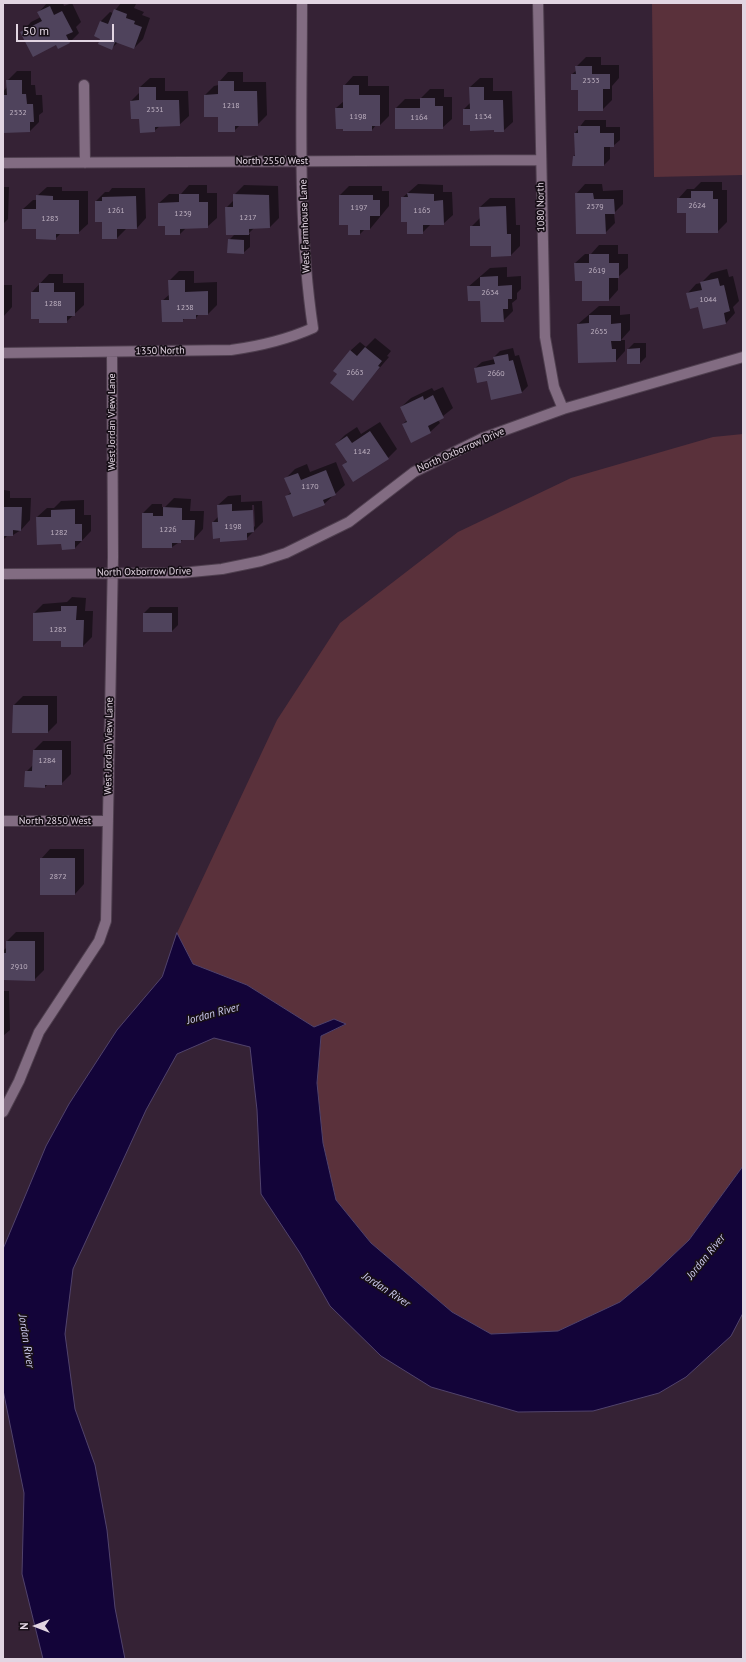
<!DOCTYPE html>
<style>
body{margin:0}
#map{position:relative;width:746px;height:1662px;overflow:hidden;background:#352235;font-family:"PT Sans",sans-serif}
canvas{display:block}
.frame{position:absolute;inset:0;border:4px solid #e2d5e2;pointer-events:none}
.north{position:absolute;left:16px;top:1606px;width:40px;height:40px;-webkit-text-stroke:3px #170f17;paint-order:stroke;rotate:270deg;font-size:11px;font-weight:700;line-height:16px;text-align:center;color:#e2d5e2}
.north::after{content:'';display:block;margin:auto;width:14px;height:18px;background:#e2d5e2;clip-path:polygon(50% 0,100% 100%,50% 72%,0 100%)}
.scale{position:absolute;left:16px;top:24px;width:98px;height:18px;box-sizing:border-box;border:2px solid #e2d5e2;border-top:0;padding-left:5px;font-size:12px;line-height:14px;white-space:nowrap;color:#e2d5e2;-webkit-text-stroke:3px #170f17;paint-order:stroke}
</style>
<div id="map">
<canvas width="746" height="1662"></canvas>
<div class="frame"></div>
<div class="north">N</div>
<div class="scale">50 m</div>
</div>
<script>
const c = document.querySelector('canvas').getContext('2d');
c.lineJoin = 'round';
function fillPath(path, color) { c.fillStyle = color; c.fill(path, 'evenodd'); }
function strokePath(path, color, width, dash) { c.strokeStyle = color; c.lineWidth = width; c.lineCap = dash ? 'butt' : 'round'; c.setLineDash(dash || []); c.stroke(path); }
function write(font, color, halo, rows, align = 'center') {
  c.font = font + ' "PT Sans",sans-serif'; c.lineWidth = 3.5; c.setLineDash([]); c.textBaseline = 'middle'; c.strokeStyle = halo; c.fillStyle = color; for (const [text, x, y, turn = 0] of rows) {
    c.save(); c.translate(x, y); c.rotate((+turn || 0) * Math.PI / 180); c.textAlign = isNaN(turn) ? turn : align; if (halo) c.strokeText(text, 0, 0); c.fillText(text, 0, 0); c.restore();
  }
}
const green = new Path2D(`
 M652 3H743V175L654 177Z
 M743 434V1166L689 1240 650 1277 620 1302 558 1331 491 1334 452 1312 371 1243 336 1200 323 1143 317 1083 321 1036 345 1025 334 1019 314 1027 247 985 193 964 177 933 277 720 340 623 458 532 571 478 713 437Z`);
const water = new Path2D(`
 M177 933 193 964 247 985 314 1027 334 1019 346 1024 321 1036 317 1083 323 1143 336 1200 371 1243 452 1312 491 1334 558 1331 620 1302 650 1277 689 1240 743 1166V1313L731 1336 686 1377 659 1393 593 1411 518 1412 431 1387 381 1356 330 1306 300 1253 261 1194 257 1110 250 1047 214 1038 177 1054 146 1110 73 1269 65 1334 75 1409 95 1465 107 1530 115 1608 125 1659H43L22 1574 24 1493 3 1390V1249L46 1146 69 1104 117 1030 162 977Z`);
const shadow = new Path2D(`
 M47 3H63L64 6 72 3 81 22 76 27 79 33 70 42 56 44 22 32 31 22 41 17 39 12Z
 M121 3 136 4 134 8 144 12 142 15 150 18 143 39 134 48 118 42 112 48 102 38 101 21 110 12 113 13Z
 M586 57H601V65H619V78L612 86V100L602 110 579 89 572 74 577 70V66Z
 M17 71H31V85H35L36 95H42L43 112 39 115V122L30 131 3 132V92L7 87V81Z
 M228 72H243V82H266L267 115 257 125H240L234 131 219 116H205V95L214 86 219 85V82Z
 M353 76H368V86H389V116L380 125H376L372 130 336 108 344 101V86Z
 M150 78H165V91H188L189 116 179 125 160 126 154 131 131 101 140 92V87Z
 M480 78H493V91H512L513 122 503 131 471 124 464 109 471 102 470 87Z
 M430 89H444V97H452V119L442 128 396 108 405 99H420Z
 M585 120H606V127H620V140L613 146H610V159L604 165 574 156 576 154 575 133Z
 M701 182H722V190H727V222L717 232 678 199 687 189H694Z
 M418 184 443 185V192H452L453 215 443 224H431L422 233 408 221 402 198Z
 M585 184H602L603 191 623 190V204L614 213 615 223 605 233 576 194Z
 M189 185H207V193H217V218L207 227 186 228 180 234 166 225 159 203 169 194H181Z
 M244 185 278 186 279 218 270 227 254 228 248 234H250V247L243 253 229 240 235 234 226 208 234 200V195Z
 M349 186H382V191H389V206L370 229H365L360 234 349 224 340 195Z
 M3 187H9L8 219 3 224Z
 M47 187H62V191H88V224L78 233H61L55 239 37 228 23 209 33 200H37V196Z
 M112 188H145L146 218 137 228 126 229 117 238H103V221L96 201 105 192H109Z
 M490 198H515L516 225H520V246L511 255 492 256 491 245 471 227 481 217 480 207Z
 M599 245H618V254H628V268L618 277V290L609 300 583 280 575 263 585 254H591Z
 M507 267V277L521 276V289L517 293V299L512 303 513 311 503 321 468 287 490 268Z
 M727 269 729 277 733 276 739 301 733 307 735 313 726 323 698 306 687 294 696 284 701 283 711 273Z
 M179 271H194V283L217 282V305L208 314H199L196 318H185L182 321 162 301 170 294 169 281Z
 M49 274H63V283H84V305L66 322 40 318 32 292Z
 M3 285H12V307L3 317Z
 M599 306H620V315L630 314V330L621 340H625V351L616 361 578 324Z
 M375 338 391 351 387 356 389 357 352 400 338 374 350 351 360 342 366 347Z
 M634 343H646V357L640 363 628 349Z
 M513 348 515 356 519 355 528 386 522 392 488 380 475 368 482 362 495 359 494 357 500 351Z
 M443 387 453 408 438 420 440 423 430 432 403 424 407 420 401 407 411 398 432 388 434 391Z
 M380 422 397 449 388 458 343 466 347 461 336 444 345 435 357 427 361 434Z
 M336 462 345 485 324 504 286 497 291 492 286 478 295 469 307 464 310 472Z
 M4 490 10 491V498H31L30 520 21 530 13 535H8L3 540Z
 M241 495V502L262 501 263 522 246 539 213 522 219 516 218 505 228 496ZM252 505H254L255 526 253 528Z
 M174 498 191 499 190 511H204L203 529 194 539H184L172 547 143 513 152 504H162V507H165Z
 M84 500V515H91V531L75 548 62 543 37 517 47 508H54L61 501Z
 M72 597 86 598 85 611H93L92 637 83 646 62 640 34 613 43 604 67 602Z
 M150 607H178V625L172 631 144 613Z
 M23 696H57V723L48 732 14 705Z
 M43 741H71V774L61 784H48L45 787 26 772 34 764V750Z
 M50 849H84V884L75 894 41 859Z
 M16 932H44V970L34 980 3 979V951L7 947V941Z
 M3 991H9L10 1030 3 1036Z`);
const building = new Path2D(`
 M50 6 54 15 62 11 73 32 66 35 70 43 58 49 56 45 33 57 20 32 42 21 37 12Z
 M114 9 127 14 126 18 135 21 134 24 142 27 134 49 115 42 112 50 98 44 100 39 94 36 100 21 108 24Z
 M575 66H592V74H610V89H603V111H578V90H571V74H576Z
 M6 80H22V94H26L27 104H33L34 122H30V132L3 133V95H7Z
 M218 81H234V91H257L258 126H235V132H218V117H204V95L218 94Z
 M343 85H359V95H380V126H372V131H343V129H336L335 108H343Z
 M139 87H156V100H179L180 126 155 127V132L140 133 139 119H131L130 101 139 100Z
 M469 87H484V100H503L504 132H494V130L470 131V125H463V109H470Z
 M420 98H435V106H443V129H395V108H420Z
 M578 126H600V133H614V147H604V166H572L573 156H575L574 133H578Z
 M691 191H713V199H718V233H686V213H677V198H691Z
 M407 193 434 194V201L443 200 444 225H423V234H407V222H401V197H408Z
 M575 193H593L594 199H614L615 214H605L606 234H576Z
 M179 194H199V202H208V228L180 229V235H165V226H158V203L179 202Z
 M233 194 269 195 270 228 249 229V235H226L225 207H233Z
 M36 195 53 196V200H79V234H56V240L36 239V229H22V209H36Z
 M339 195H373V200H380V216H370V230H360V235H348V225H339Z
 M136 196 137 229H117V239H102V222H95V201H102V197Z
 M506 206 507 234H511V256L491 257V246H470V226H480L479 207Z
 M228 239 244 240V254L227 253Z
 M589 254H609V263H619V278H609V301H582V281H575L574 263H589Z
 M498 276V286L512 285V299H508V309H503L504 322H481L480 301H468L467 286H480V277Z
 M718 278 720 286 724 285 730 311 724 313 726 324 703 329 698 307 690 309 686 293 702 290 700 282Z
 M168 280H185V292L208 291V315H196V319H183V322H162L161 300H169Z
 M39 283H54V292H75V316H67V323H39V319H31V292H39Z
 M589 315H611V324L621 323V341H611L612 349H616V362L578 363 577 324 589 323Z
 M365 347 382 361 378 366 380 367 353 401 330 383 337 374 333 371 350 350 357 356Z
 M640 348V364H627V349Z
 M508 354 509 361 513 360 522 393 491 400 487 381 477 383 474 368 495 364 493 357Z
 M433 395 444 418 428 426 431 433 411 443 402 424 407 422 400 407 423 396 424 400Z
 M370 431 389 459 353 482 342 465 347 462 335 444 347 436 352 443Z
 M326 470 336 495 323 500 325 505 293 517 285 496 291 494 284 478 298 473 301 480Z
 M232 504V511L253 510 254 532 247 533V540L220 542V538L213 539 212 522H218L217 505Z
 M3 507H22L21 531 13 530V536H3Z
 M163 507 182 508V520H195L194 540H181V543H172V548H142V513H153V516H163Z
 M75 509V524H82V541H75V549L62 550 61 544 37 545 36 517H51V510Z
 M61 606H77L76 620H84L83 647H61V641H33V613L61 611Z
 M143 613H172V632H143Z
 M13 705H48V733H12Z
 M33 750H62V785H45V788L24 787 25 771H32Z
 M40 858H75V895H40Z
 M6 941H35V981L3 980V953H6Z`);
const street = new Path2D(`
 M538 3 545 337 554 387 563 409
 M84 85 85 163
 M3 163 540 160
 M3 353 231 350C260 346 286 340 313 328 297 221 302 111 302 3
 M3 574 181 573 222 569 261 561 286 553 349 522 414 472 483 438 563 409 743 357
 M3 821H108
 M3 1112 19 1081 39 1032 99 941 106 921 113 557 112 352`);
const numberNames = [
 ["2533",591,81],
 ["1218",231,106],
 ["2531",155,110],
 ["2532",18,113],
 ["1198",358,117],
 ["1134",483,117],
 ["1164",419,118],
 ["2624",697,206],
 ["2579",595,207],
 ["1197",359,208],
 ["1261",116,211],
 ["1165",422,211],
 ["1239",183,214],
 ["1217",248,218],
 ["1283",50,219],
 ["2619",597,271],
 ["2634",490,293],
 ["1044",708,300],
 ["1288",53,304],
 ["1238",185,308],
 ["2655",599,332],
 ["2663",355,373],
 ["2660",496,374],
 ["1142",362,452],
 ["1170",310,487],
 ["1198",233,527],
 ["1226",168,530],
 ["1282",59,533],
 ["1283",58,630],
 ["1284",47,761],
 ["2872",58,877],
 ["2910",19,967]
];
const streetNames = [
 ["North 2550 West",272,161],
 ["1080 North",541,207,-91],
 ["West Farmhouse Lane",305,226,-92],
 ["1350 North",160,351,-1],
 ["West Jordan View Lane",112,422,-90],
 ["North Oxborrow Drive",461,450,-24],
 ["North Oxborrow Drive",144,572,-1],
 ["West Jordan View Lane",109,746,-89],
 ["North 2850 West",55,821]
];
const waterNames = [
 ["Jordan River",213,1014,-15],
 ["Jordan River",706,1257,-51],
 ["Jordan River",386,1290,33],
 ["Jordan River",26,1341,81]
];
fillPath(green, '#5a313b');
fillPath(water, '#130439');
strokePath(water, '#51436c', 1);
fillPath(shadow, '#0007');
fillPath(building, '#4f435c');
strokePath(street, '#4f3f4f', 12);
strokePath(street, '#826c82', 10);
write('8px', '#bdb0c0', null, numberNames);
write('10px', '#e2d5e2', '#170f17', streetNames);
write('italic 11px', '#cfcdf1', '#170f17', waterNames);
</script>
